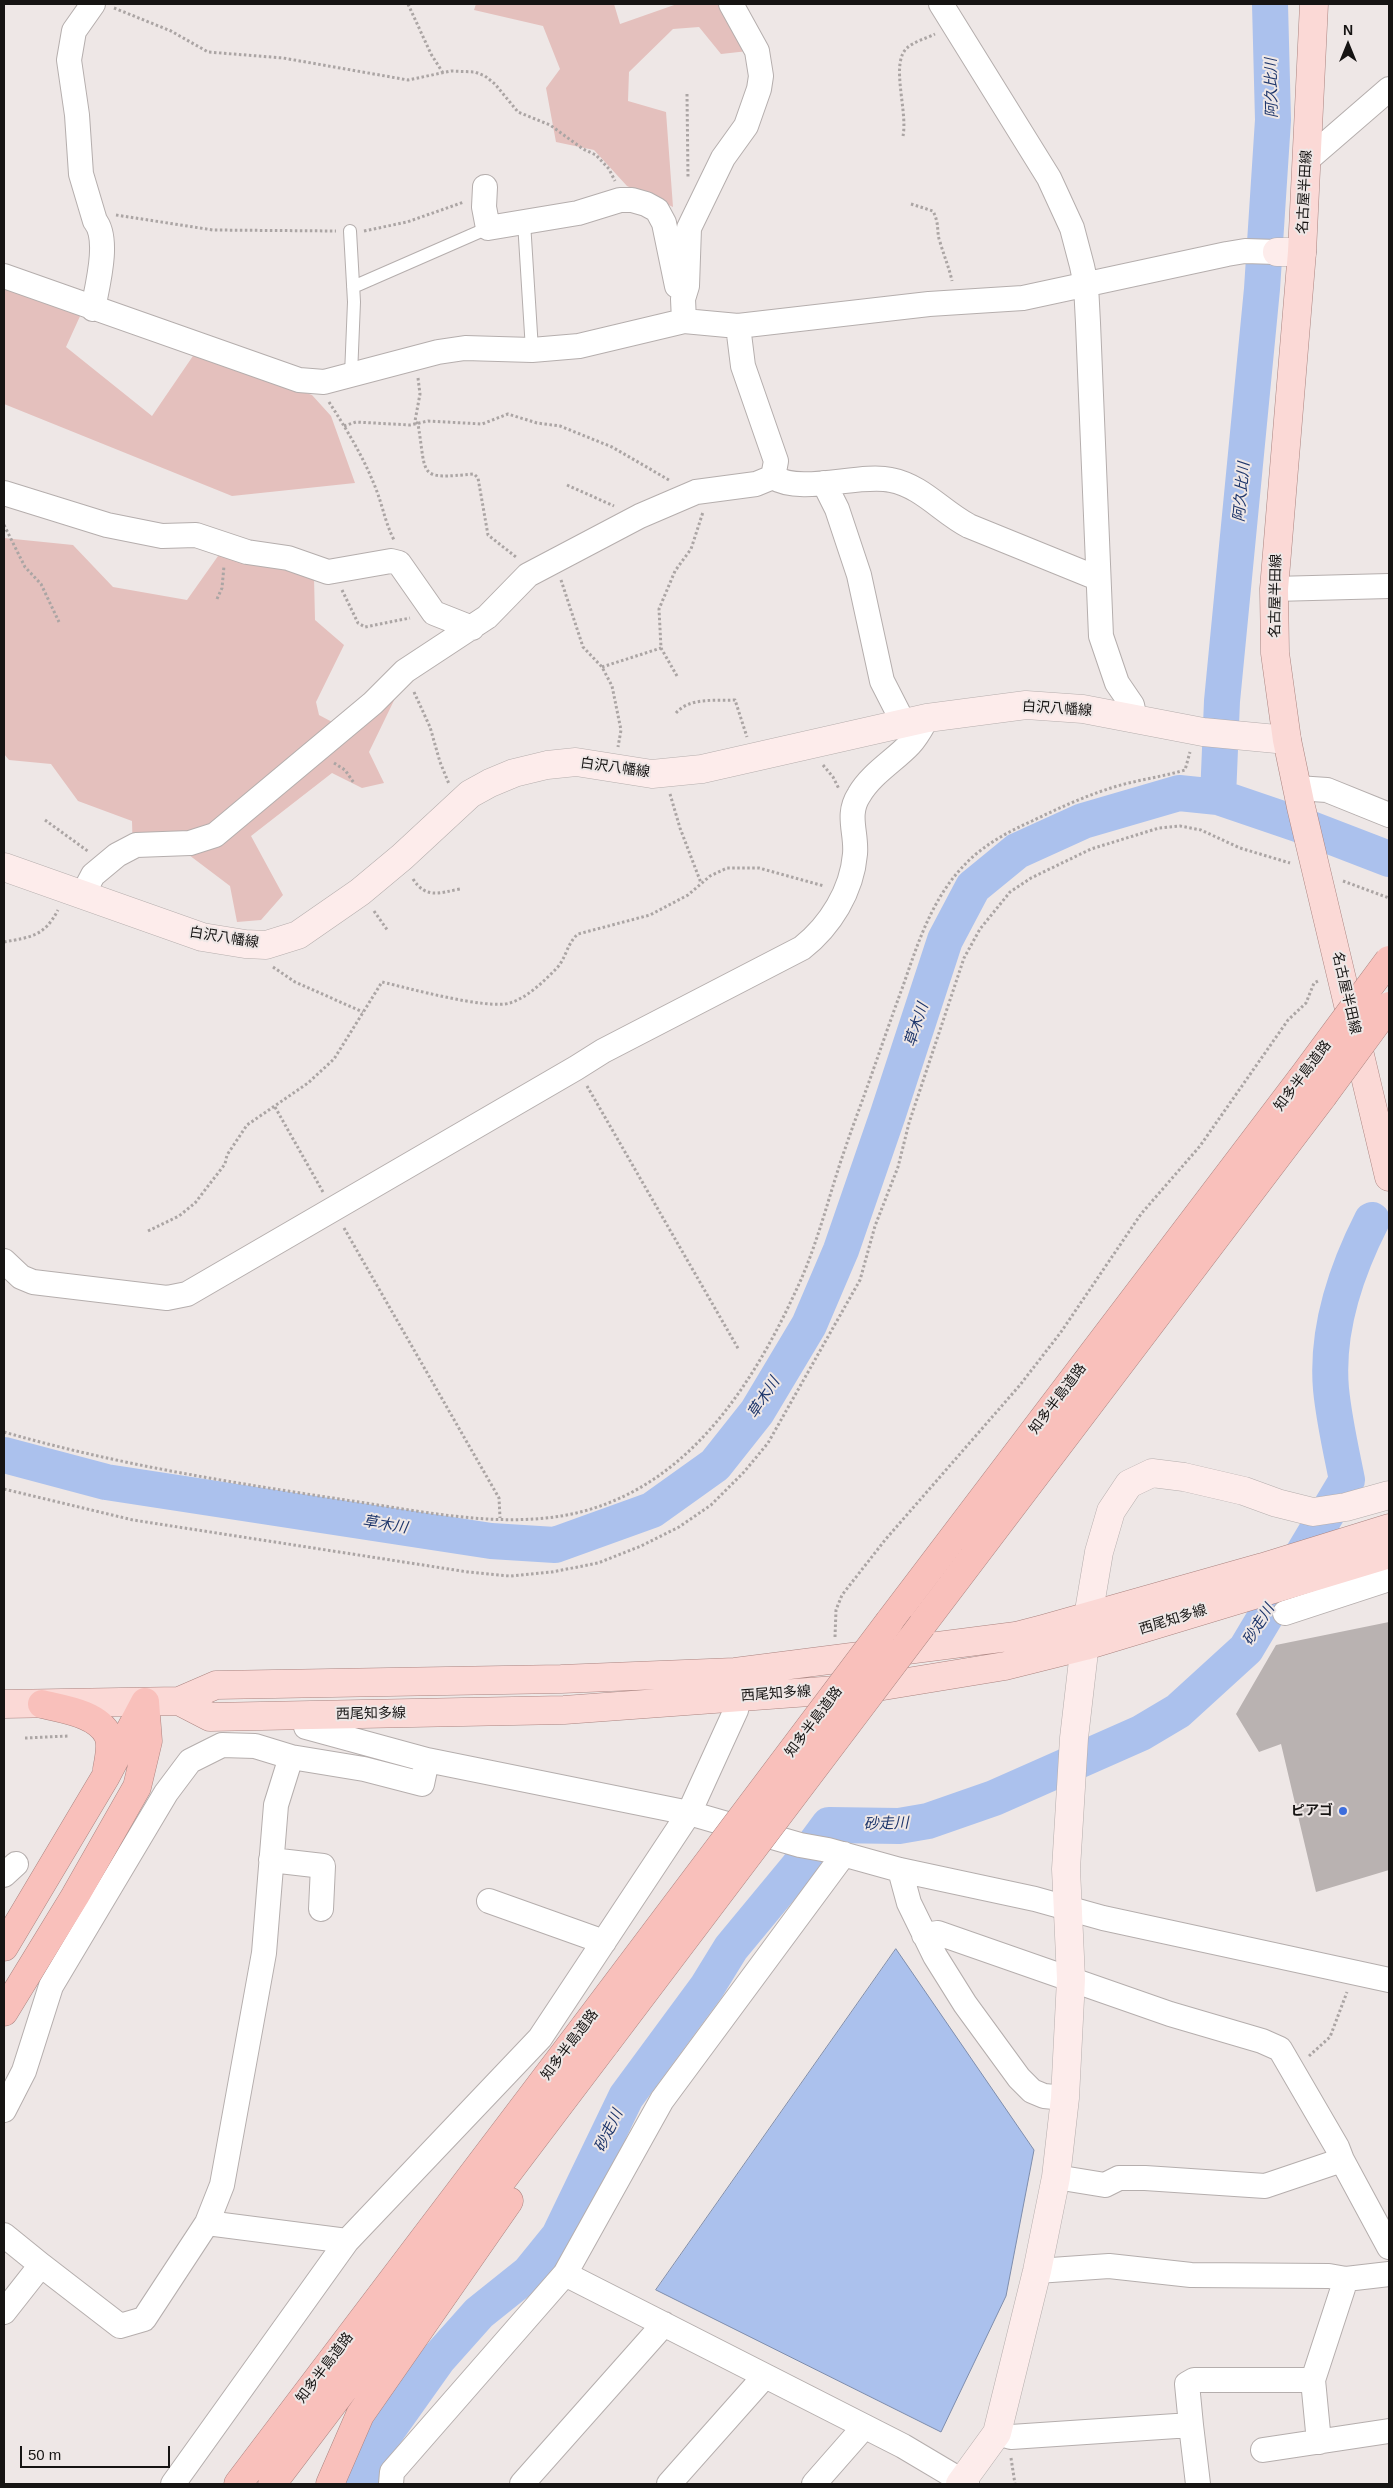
<!DOCTYPE html>
<meta charset="utf-8">
<style>
body{margin:0}
#map{position:relative;width:1393px;height:2488px;overflow:hidden;background:#eee7e6;font-family:Arial,sans-serif}
canvas{display:block}
.frame{position:absolute;inset:0;border:5px solid #161413;pointer-events:none}
.north{position:absolute;left:1323px;top:20px;width:50px;height:50px;-webkit-text-stroke:4px #eee7e6;paint-order:stroke;rotate:0deg;font-size:14px;font-weight:700;line-height:20px;text-align:center;color:#161413}
.north::after{content:'';display:block;margin:auto;width:18px;height:22px;background:#161413;clip-path:polygon(50% 0,100% 100%,50% 72%,0 100%)}
.scale{position:absolute;left:20px;top:2446px;width:150px;height:22px;box-sizing:border-box;border:2px solid #161413;border-top:0;padding-left:6px;font-size:15px;line-height:18px;white-space:nowrap;color:#161413;-webkit-text-stroke:4px #eee7e6;paint-order:stroke}
</style>
<div id="map">
<canvas width="1393" height="2488"></canvas>
<div class="frame"></div>
<div class="north">N</div>
<div class="scale">50 m</div>
</div>
<script>
const c = document.querySelector('canvas').getContext('2d');
c.lineJoin = 'round';
function fillPath(path, color) { c.fillStyle = color; c.fill(path, 'evenodd'); }
function strokePath(path, color, width, dash) { c.strokeStyle = color; c.lineWidth = width; c.lineCap = dash ? 'butt' : 'round'; c.setLineDash(dash || []); c.stroke(path); }
function write(font, color, halo, rows, align = 'center') {
  c.font = font + ' Arial,"Noto Sans JP",sans-serif'; c.lineWidth = 4; c.setLineDash([]); c.textBaseline = 'middle'; c.strokeStyle = halo; c.fillStyle = color; for (const [text, x, y, turn = 0] of rows) {
    c.save(); c.translate(x, y); c.rotate((+turn || 0) * Math.PI / 180); c.textAlign = isNaN(turn) ? turn : align; if (halo) c.strokeText(text, 0, 0); c.fillText(text, 0, 0); c.restore();
  }
}
const green = new Path2D(`
 M476 4H614L620 24 677 4H722L748 51 721 54 699 27 673 29 629 72 628 101 666 112 673 207 627 186 594 150 556 142 546 88 560 69 543 26 474 10Z
 M4 284 81 314 66 347 152 416 195 353 312 395 331 416 355 483 232 496 4 404Z
 M4 538 73 545 113 587 187 600 223 549 314 577 315 620 344 645 316 702 319 715 351 732 401 686 369 752 384 783 362 788 332 773 251 836 283 895 261 920 237 922 230 886 189 855 133 857 132 821 78 801 51 764 9 760 4 754Z`);
const water = new Path2D(`
 M896 1949 1034 2150 1006 2296 941 2432 656 2290Z`);
const river = new Path2D(`
 M1218 797 1222 701 1262 289 1273 120 1270 4
 M4 1455 106 1482 491 1541 555 1545 652 1510 715 1465 757 1412 809 1325 841 1250 888 1114 945 940 973 887 1017 851 1083 821 1179 793 1218 797 1306 827 1389 859
 M359 2484 384 2435 438 2359 479 2313 529 2273 559 2236 626 2097 707 1987 731 1948 798 1867 829 1825 899 1826 928 1821 994 1798 1141 1733 1178 1711 1246 1649 1347 1480C1341 1450 1334 1420 1331 1389 1326 1331 1346 1271 1372 1220`);
const building = new Path2D(`
 M1389 1622V1870L1316 1892 1281 1744 1259 1752 1236 1714 1276 1645Z`);
const path = new Path2D(`
 M408 4 431 54 443 73
 M114 8 171 31 208 52 283 58 408 80 451 71 475 72 485 76 495 84 518 112 550 125 583 149 596 155 609 169 615 181
 M687 94 688 178
 M903 136C908 111 890 63 907 48 913 42 927 38 935 34
 M911 204 933 211C940 225 936 231 940 242 944 256 949 267 952 281
 M116 215 213 230 336 231
 M364 231 407 222 464 202
 M418 378 420 394 415 421 418 424C427 478 417 479 474 474L478 478 488 535 516 557
 M329 402C347 430 364 458 376 489 383 507 385 522 394 540
 M344 426 356 422 410 425 428 421 482 424 508 414 537 423 560 426 612 447 669 480
 M567 485 614 506
 M4 525 25 567 41 584 59 622
 M561 580 583 647 602 667 612 686 621 730 618 747
 M342 590 358 623 365 627 410 618
 M217 599 222 588 224 566
 M602 667 661 648
 M677 676 661 648 659 609 675 571 691 549 703 512
 M414 692 430 727 440 762 449 784
 M676 713C690 697 715 701 735 700L747 737
 M334 763 345 770 354 783
 M823 765 833 777 839 789
 M670 794 680 828 701 883
 M45 820 89 852
 M413 879C426 899 439 893 460 889
 M1343 881 1389 898
 M374 911 388 931
 M4 942C30 937 44 937 58 910
 M273 967 295 982 363 1012
 M587 1086 739 1350
 M275 1107 323 1192
 M344 1228 499 1498 500 1518
 M148 1231 179 1216 195 1203 225 1164 227 1155 247 1125 308 1083 334 1059 382 982C408 988 487 1010 510 1003 528 997 543 982 556 969 566 959 567 943 578 934L650 915 688 895 710 876 727 868H759L824 886
 M4 1432C118 1465 235 1483 352 1501 420 1511 493 1527 561 1516 683 1496 752 1388 799 1284 819 1240 830 1191 846 1146 852 1128 859 1110 865 1093 878 1057 890 1021 903 986 920 937 935 889 976 854 993 840 1012 830 1032 821 1059 808 1085 796 1114 787 1137 780 1161 777 1185 770L1190 752
 M4 1489 133 1520 468 1572 510 1576 552 1572 598 1563 641 1546 679 1527 711 1505 744 1472 768 1443 860 1280 875 1226 898 1167 909 1123 964 958 980 929 1010 892 1031 878 1091 849 1159 828 1180 826 1201 830 1240 848 1290 863
 M835 1637 836 1610 842 1595 885 1540 1020 1385 1061 1332 1141 1214 1200 1146 1288 1020 1306 1003 1314 983 1320 980
 M25 1738 68 1736
 M1309 2056 1330 2037 1347 1992
 M1011 2458 1015 2484`);
const lane = new Path2D(`
 M524 222 532 350
 M350 231 354 302 351 375
 M353 287 488 228`);
const street = new Path2D(`
 M941 4 1049 178 1072 228 1082 266 1086 285 1088 323 1101 636 1117 683 1132 705 1135 719
 M1307 160 1389 89
 M485 187 484 207 488 228 578 213 620 200H632L646 204 657 210 664 223 677 286
 M4 276 299 380 324 382 438 352 465 348 532 350 579 346 684 321 738 326 929 304 1023 298 1227 254 1245 251 1277 252
 M93 309C97 287 110 239 95 221L81 174 77 115 69 60 74 31 93 4
 M684 321 683 299 687 286 689 228 723 158 746 126 759 89 761 76 757 51 731 4
 M773 477C801 495 859 473 891 480 922 486 942 512 969 526L1097 578
 M824 483 837 509 859 575 882 681 904 724
 M4 493 107 525 162 536 196 535 247 552 288 558 328 572 391 561 399 563 434 613 472 628
 M1274 589 1389 586
 M1297 788 1327 790 1389 815
 M83 894 93 875 117 855 136 845 190 843 215 835 373 703 405 671 487 617 528 575 640 516 696 492 756 484 773 477 776 461 743 366 738 326
 M4 1261 21 1277 33 1282 167 1298 187 1294 576 1068 603 1051 802 948C830 926 852 891 855 854 857 833 846 815 859 795 871 774 894 761 910 744 917 737 922 727 927 718
 M1285 1613 1389 1579
 M306 1727 427 1760 689 1813 800 1845 828 1850 900 1870 1035 1899 1103 1918 1389 1980
 M271 1860 323 1866 321 1909
 M900 1870 909 1903 935 1956 965 2004 1019 2078 1032 2091 1044 2096 1065 2098
 M4 1875 16 1864
 M489 1901 604 1942
 M924 1935 938 1933 1170 2014 1262 2041 1280 2049 1337 2147 1342 2160 1389 2247
 M4 2110 24 2071 51 1986 166 1793 190 1761 222 1745 255 1746 291 1757
 M1056 2177 1105 2185 1119 2178H1145L1265 2186 1342 2160
 M207 2223 347 2241
 M4 2235 41 2265
 M1037 2271 1109 2266 1191 2275 1329 2276 1346 2279 1389 2274
 M565 2274 903 2446 967 2484
 M4 2312 41 2265 120 2326 144 2319 207 2223 222 2185 264 1953 276 1805 291 1757 364 1769 422 1784 427 1760
 M1313 2380 1319 2442
 M1191 2425 1198 2484
 M997 2433 1011 2437 1191 2425 1187 2384 1194 2380H1313L1346 2279
 M1263 2450 1389 2431
 M173 2484 347 2241 540 2038 689 1813 736 1710 739 1697
 M391 2484 392 2472 565 2274 662 2100 844 1854
 M522 2484 664 2324
 M669 2484 764 2377
 M814 2484 864 2427`);
const secondary = new Path2D(`
 M1277 252H1302
 M4 867 202 937 245 944 266 945 298 935 360 892 402 857 470 794 490 783 514 773 547 765 576 762 652 774 702 769 927 718 1026 705 1083 709 1203 732 1287 740
 M960 2484 997 2433 1037 2271 1056 2177 1065 2098 1071 1979 1066 1869 1074 1738 1088 1617 1099 1552 1111 1511 1129 1484 1152 1473 1184 1477 1244 1491 1277 1503 1313 1512 1346 1507 1389 1495`);
const primary = new Path2D(`
 M1314 4 1302 252 1274 589 1275 653 1287 740 1301 807 1389 1177
 M179 1701 210 1717 564 1710 877 1687 1005 1666 1085 1646 1389 1554
 M4 1704 179 1701 216 1685 561 1679 735 1672 1016 1636 1043 1629 1263 1567 1389 1528`);
const highway = new Path2D(`
 M889 1622 1301 1079
 M922 1625 1323 1096
 M42 1704C62 1709 97 1713 108 1735 112 1744 109 1759 107 1769
 M4 1947 106 1776 145 1702
 M4 2012 75 1896 137 1787 148 1741 145 1702
 M238 2484 585 2026
 M272 2484 606 2043
 M330 2484 360 2415 509 2201`);
const highwayBridge = new Path2D(`
 M1301 1079 1389 960
 M1323 1096 1389 1006
 M585 2026 889 1622
 M606 2043 922 1625`);
const markers = [
 [1343,1811,5,"#3c6ddd"]
];
const streetNames = [
 ["名古屋半田線",1305,192,-87],
 ["名古屋半田線",1276,596,-89],
 ["白沢八幡線",1057,709,4],
 ["白沢八幡線",615,768,8],
 ["白沢八幡線",224,938,9],
 ["名古屋半田線",1346,993,77],
 ["知多半島道路",1303,1076,-53],
 ["知多半島道路",1058,1399,-53],
 ["西尾知多線",1173,1620,-17],
 ["西尾知多線",776,1694,-4],
 ["西尾知多線",371,1714,-1],
 ["知多半島道路",814,1722,-53],
 ["知多半島道路",570,2045,-53],
 ["知多半島道路",325,2368,-53]
];
const poiNames = [
 ["ピアゴ",1333,1811]
];
const waterNames = [
 ["阿久比川",1272,88,-91],
 ["阿久比川",1242,492,-85],
 ["草木川",917,1025,-72],
 ["草木川",764,1398,-57],
 ["草木川",385,1525,9],
 ["砂走川",1259,1625,-58],
 ["砂走川",886,1824,-2],
 ["砂走川",609,2131,-64]
];
fillPath(green, '#e4c0bd');
fillPath(water, '#abc1ed');
strokePath(water, '#7e8dac', 1);
strokePath(river, '#abc1ed', 36);
fillPath(building, '#b9b2b1');
strokePath(lane, '#b5aead', 14);
strokePath(street, '#b5aead', 26);
strokePath(secondary, '#b5aead', 29);
strokePath(primary, '#aa8480', 29);
strokePath(highway, '#aa8480', 29);
strokePath(path, '#aba5a4', 3, [2.5, 2.5]);
strokePath(lane, '#fff', 12);
strokePath(street, '#fff', 24);
strokePath(secondary, '#fdeceb', 28);
strokePath(primary, '#fbd9d6', 28);
strokePath(highway, '#f9c0bb', 28);
strokePath(highwayBridge, '#aa8480', 29, []);
strokePath(highwayBridge, '#f9c0bb', 28);
for (const [x, y, r, color] of markers) { const dot = new Path2D(); dot.arc(x, y, r, 0, 2 * Math.PI); c.fillStyle = color; c.fill(dot); strokePath(dot, '#eee7e6', 2); }
write('14px', '#161413', '#eee7e6', streetNames);
write('bold 14px', '#161413', '#eee7e6', poiNames, 'right');
write('italic 15px', '#1e366b', '#eee7e6', waterNames);
</script>
